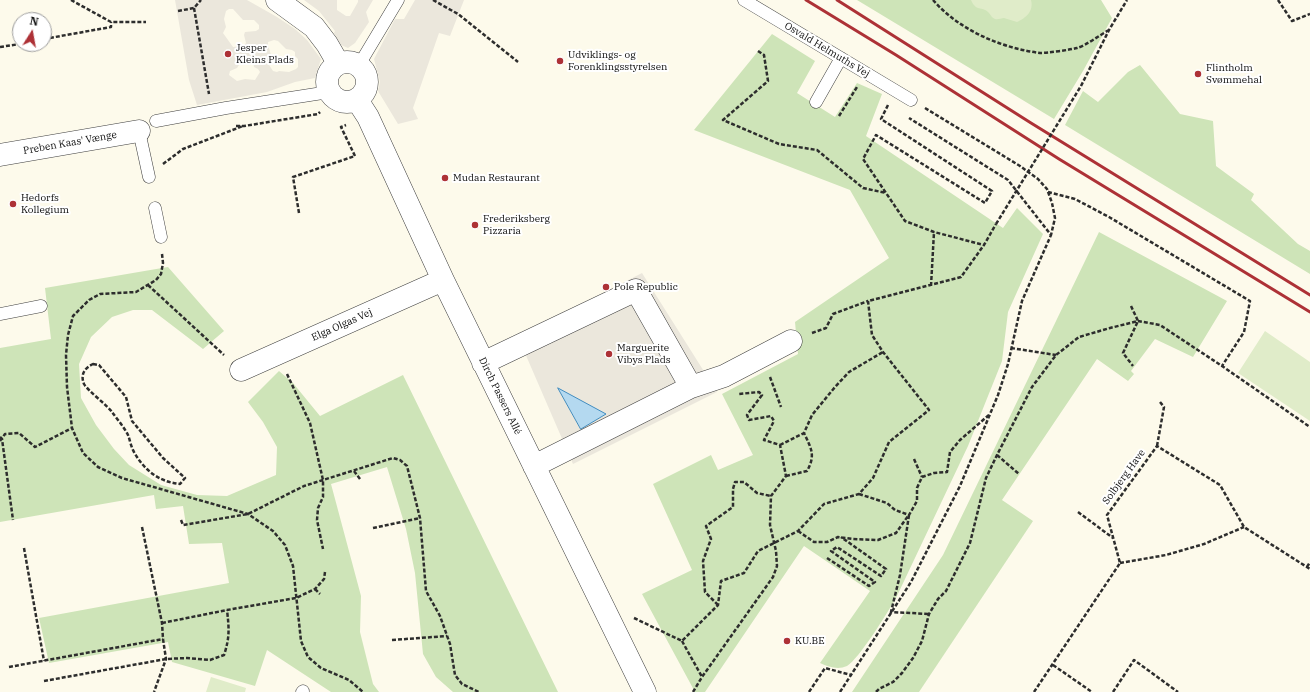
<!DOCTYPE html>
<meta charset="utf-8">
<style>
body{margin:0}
#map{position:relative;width:1310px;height:692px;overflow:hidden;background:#fdfaeb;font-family:"IBM Plex Serif",serif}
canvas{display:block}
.north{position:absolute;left:12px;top:12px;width:40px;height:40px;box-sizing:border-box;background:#fff;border:1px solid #9d9d9d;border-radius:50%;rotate:11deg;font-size:11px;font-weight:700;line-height:16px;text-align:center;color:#0b0b0b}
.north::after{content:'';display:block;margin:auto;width:14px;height:18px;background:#ad3136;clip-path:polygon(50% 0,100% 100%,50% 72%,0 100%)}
</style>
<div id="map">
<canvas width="1310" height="692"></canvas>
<div class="north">N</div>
</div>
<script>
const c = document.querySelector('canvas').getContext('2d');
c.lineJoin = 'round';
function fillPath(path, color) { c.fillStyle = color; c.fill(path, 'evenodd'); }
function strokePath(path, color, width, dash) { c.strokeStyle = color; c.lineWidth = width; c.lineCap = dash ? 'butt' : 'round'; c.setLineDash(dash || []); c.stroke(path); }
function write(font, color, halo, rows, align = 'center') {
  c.font = font + ' "IBM Plex Serif",serif'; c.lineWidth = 4; c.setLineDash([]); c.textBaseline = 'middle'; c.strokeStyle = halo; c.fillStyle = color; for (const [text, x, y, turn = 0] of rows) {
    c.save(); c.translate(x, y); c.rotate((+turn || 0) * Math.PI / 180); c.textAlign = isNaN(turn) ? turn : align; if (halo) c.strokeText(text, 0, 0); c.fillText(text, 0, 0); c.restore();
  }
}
const green = new Path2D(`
 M857 0H1101L1112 18 1083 71 1054 119Z
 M772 34 815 61 797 93 835 117 857 83 882 94 866 136 1003 228 1017 208 1043 234 1008 312 1002 361 968 446 896 598C888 612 859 659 847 666 838 670 829 667 820 663L870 591 804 546 705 692H695L642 594 692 570 653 484 711 455 718 470 753 455 722 394 798 354 795 322 889 258 850 190 694 130Z
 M1140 65 1180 114 1213 121 1216 166 1254 194 1251 200 1298 244 1310 251V274L1065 125 1083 91 1098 102 1128 72Z
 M1099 232 1227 301 1193 357 1155 339 1131 371 1134 374 1128 381 1097 359 1002 500 1033 521 919 692H852L943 555Z
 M168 267 224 331 203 349 152 310H133L112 317 91 337 79 364 81 398 96 425 114 449 129 465 161 485 197 495 227 496 276 475 277 447 263 422 248 402 279 371 293 383 320 416 403 375 558 692H453L436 677 423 654 415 573 406 529 387 467 331 484 361 596 360 632 373 684 379 692H331L267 650 255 686 172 662 168 642 49 663 39 618 229 583 222 543 189 544 183 506 156 509 154 495 0 522V348L51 339 45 288Z`);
const pitch = new Path2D(`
 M971 0H1031C1034 11 1026 18 1017 22 1013 21 1008 19 1004 18 1001 18 998 20 995 19 991 17 991 15 988 12 982 6 976 12 971 0Z
 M1265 331 1310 362V421L1238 373Z
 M211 677 246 688 245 692H206Z`);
const plaza = new Path2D(`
 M175 0H247L277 17 295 29 307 40 321 59 315 78 295 82 267 92 197 105 189 80ZM229 9H233L243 20H254L259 25V29L256 31 245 32 244 35 246 43 244 46 233 47 223 33 226 27 224 19 226 11ZM274 40 278 41 286 49 292 50 295 52V56L298 59V67L296 69 289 72 279 71 277 72 273 71 269 65V59L271 55 268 45V42ZM250 56 253 57 254 67 258 69 260 72 255 80 245 79 237 81 229 75 230 71 237 68 244 57Z
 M304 0H337V10L346 16H350L358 2V0H373L366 12 369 22 355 43 348 48 341 45 334 33 335 31 319 11Z
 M415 0H464L450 36 439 33 413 108 418 119 398 124 378 91 380 82 374 59 395 19H404Z
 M642 273 717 392 573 464 518 337Z`);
const water = new Path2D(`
 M558 388 606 414 581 429Z`);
const path = new Path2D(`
 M71 0 111 22H146
 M433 0 458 14 518 62
 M933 0C959 30 1001 48 1040 53 1048 53 1069 50 1077 48 1085 46 1100 35 1109 30
 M1278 0 1292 21 1310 14
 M194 8 209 94
 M178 11 194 8 201 0
 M44 39 111 27V22
 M0 47 20 44
 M758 51 764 55 768 81 723 120 779 144 817 150 863 188 886 193
 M1081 86 1109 30 1127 0
 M888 105 881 119 992 191 985 203 876 135 863 159 905 221 934 232 984 245
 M925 108 1020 166 1038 179 1047 189 1052 203 1055 218 1051 235
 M839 116 857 87
 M236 126H244L318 114 320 112
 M163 164 183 149 243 126
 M1048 192 1075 199 1109 217 1250 301 1244 332 1222 366
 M299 213 293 177 355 156 341 127 346 125
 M162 254 163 263 161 274 156 280 136 292 100 294 89 300 73 316 68 335 66 355 67 387 72 428 83 453 98 467 122 478 248 514 273 531 285 545 293 566 301 641 308 657 321 668 349 680 363 692
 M148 285 224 355
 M931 286 934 232
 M1131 306 1138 321 1123 353 1133 366
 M812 333 826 328 833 314 868 301
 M1011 348 1056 355
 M93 364 99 365 126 397 132 421 163 458 185 478 180 484C159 482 144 470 134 452 131 447 130 440 128 435 124 427 117 419 112 412 106 404 88 391 84 384 80 374 85 368 93 364Z
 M287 374 310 423 323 480V497L318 508 317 520 323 549
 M770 377 781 407
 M0 437 2 439 13 520
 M0 441 5 434 19 433 35 447 72 428
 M780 445 804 433 812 415 835 387 849 372 883 352
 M1157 446 1164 407 1160 402
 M997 455 1019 474
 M914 459 922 477
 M354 471 360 479
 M786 476 807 471C816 455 811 448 804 433
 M859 494 887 503 895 510 909 515 917 501V488L922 477 934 473 947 472 950 452 960 440 990 414
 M1078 512 1113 538
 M909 515 900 575 891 612 929 614
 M181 520 183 525 248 514 304 486 393 458 400 460 407 466 420 518 426 591 440 616 450 644 455 675 462 684 479 692
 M142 527 162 623 163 639 166 659 154 692
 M373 528 420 518
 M798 531 814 542H827L838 537 853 539 878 540 896 533 908 516
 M24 548 44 661
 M827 558 869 586 875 582 831 551 837 547 881 576 886 569 841 537
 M1120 563 1166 555 1204 544 1244 527
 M1307 567 1310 562
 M315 589 320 594
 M718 605 705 592 703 561 711 539 706 526 733 507V489L735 482H744L757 493 771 496
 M634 618 682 641 718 605 721 581 744 573 758 551 798 531 824 504 859 494 873 478 889 442 929 410 883 352 872 335 868 301 961 277 984 245 996 224
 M162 623 227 610 296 598 315 589 324 579 325 572
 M392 640 447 636
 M682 641 702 677
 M1053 665 1092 692
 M9 667 163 639
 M44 681 166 659 187 658 210 660 224 655C230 637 229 628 227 610
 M693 692 702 677 773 577 777 566 776 551 770 525 771 496 786 476 780 445 764 440 774 421 771 416 749 420 747 415 762 395 759 392 739 394
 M809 692 825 668 851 675
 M840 692 911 582 960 486 998 395 1008 364 1022 301 1051 235 1008 180 909 118
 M876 692 879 689 893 682 902 673 913 658 922 641 929 614 938 599 946 591 970 543 986 478 997 455 1032 387 1056 355 1079 337 1110 328 1138 321 1160 325 1222 366 1310 427
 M1034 692 1120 563 1107 515 1157 446 1220 485 1244 527 1310 569
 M1113 692 1134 660 1178 692`);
const lane = new Path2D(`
 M744 0 911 100
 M359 65 398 0
 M816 102 841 58
 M156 121 226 108 329 92
 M139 131 149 177
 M155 208 161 237
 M0 314 41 306
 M302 692 303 691`);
const street = new Path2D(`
 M277 0 314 27 327 44 338 63
 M327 82a20 20 0 1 1 40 0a20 20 0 1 1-40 0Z
 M357 100 368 117 443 280 645 692
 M0 155 139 131
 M483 363 636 290 691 387 534 466
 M241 370 443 280
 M691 387 724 376 791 341`);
const rail = new Path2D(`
 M806 0 896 55 1059 159 1310 312
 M837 0 1031 123 1310 295`);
const pathBridge = new Path2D(`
 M996 224 1081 86`);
const markers = [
 [228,54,4,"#ad3136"],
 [560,61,4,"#ad3136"],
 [1198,74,4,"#ad3136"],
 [445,178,4,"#ad3136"],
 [13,204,4,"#ad3136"],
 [475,225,4,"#ad3136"],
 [606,287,4,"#ad3136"],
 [609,354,4,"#ad3136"],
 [787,641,4,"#ad3136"]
];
const poiNames = [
 ["Jesper",236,48],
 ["Kleins Plads",236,60],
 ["Udviklings- og",568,55],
 ["Forenklingsstyrelsen",568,67],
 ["Flintholm",1206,68],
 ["Svømmehal",1206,80],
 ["Mudan Restaurant",453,178],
 ["Hedorfs",21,198],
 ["Kollegium",21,210],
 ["Frederiksberg",483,219],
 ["Pizzaria",483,231],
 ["Pole Republic",614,287],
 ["Marguerite",617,348],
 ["Vibys Plads",617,360],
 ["KU.BE",795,641]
];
const streetNames = [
 ["Osvald Helmuths Vej",827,50,31],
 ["Preben Kaas' Vænge",70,143,-10],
 ["Elga Olgas Vej",342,325,-24],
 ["Dirch Passers Allé",500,396,64],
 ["Solbjerg Have",1124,477,-54]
];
fillPath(green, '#cee4b8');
fillPath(pitch, '#e0ecc9');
fillPath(plaza, '#ebe7dc');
fillPath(water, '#b4d9f0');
strokePath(water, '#428dc0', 1);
strokePath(lane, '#3e3e3e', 13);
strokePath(street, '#3e3e3e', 23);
strokePath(path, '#2d2d2d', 2.5, [4, 2]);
strokePath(lane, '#fff', 12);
strokePath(street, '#fff', 22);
strokePath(rail, '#ad3136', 3);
strokePath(pathBridge, '#2d2d2d', 2.5, [4, 2]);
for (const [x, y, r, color] of markers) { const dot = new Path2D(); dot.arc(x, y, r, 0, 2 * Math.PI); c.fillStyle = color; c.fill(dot); strokePath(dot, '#fff', 1.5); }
write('10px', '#0b0b0b', '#fff', poiNames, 'left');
write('10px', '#0b0b0b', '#fff', streetNames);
</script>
